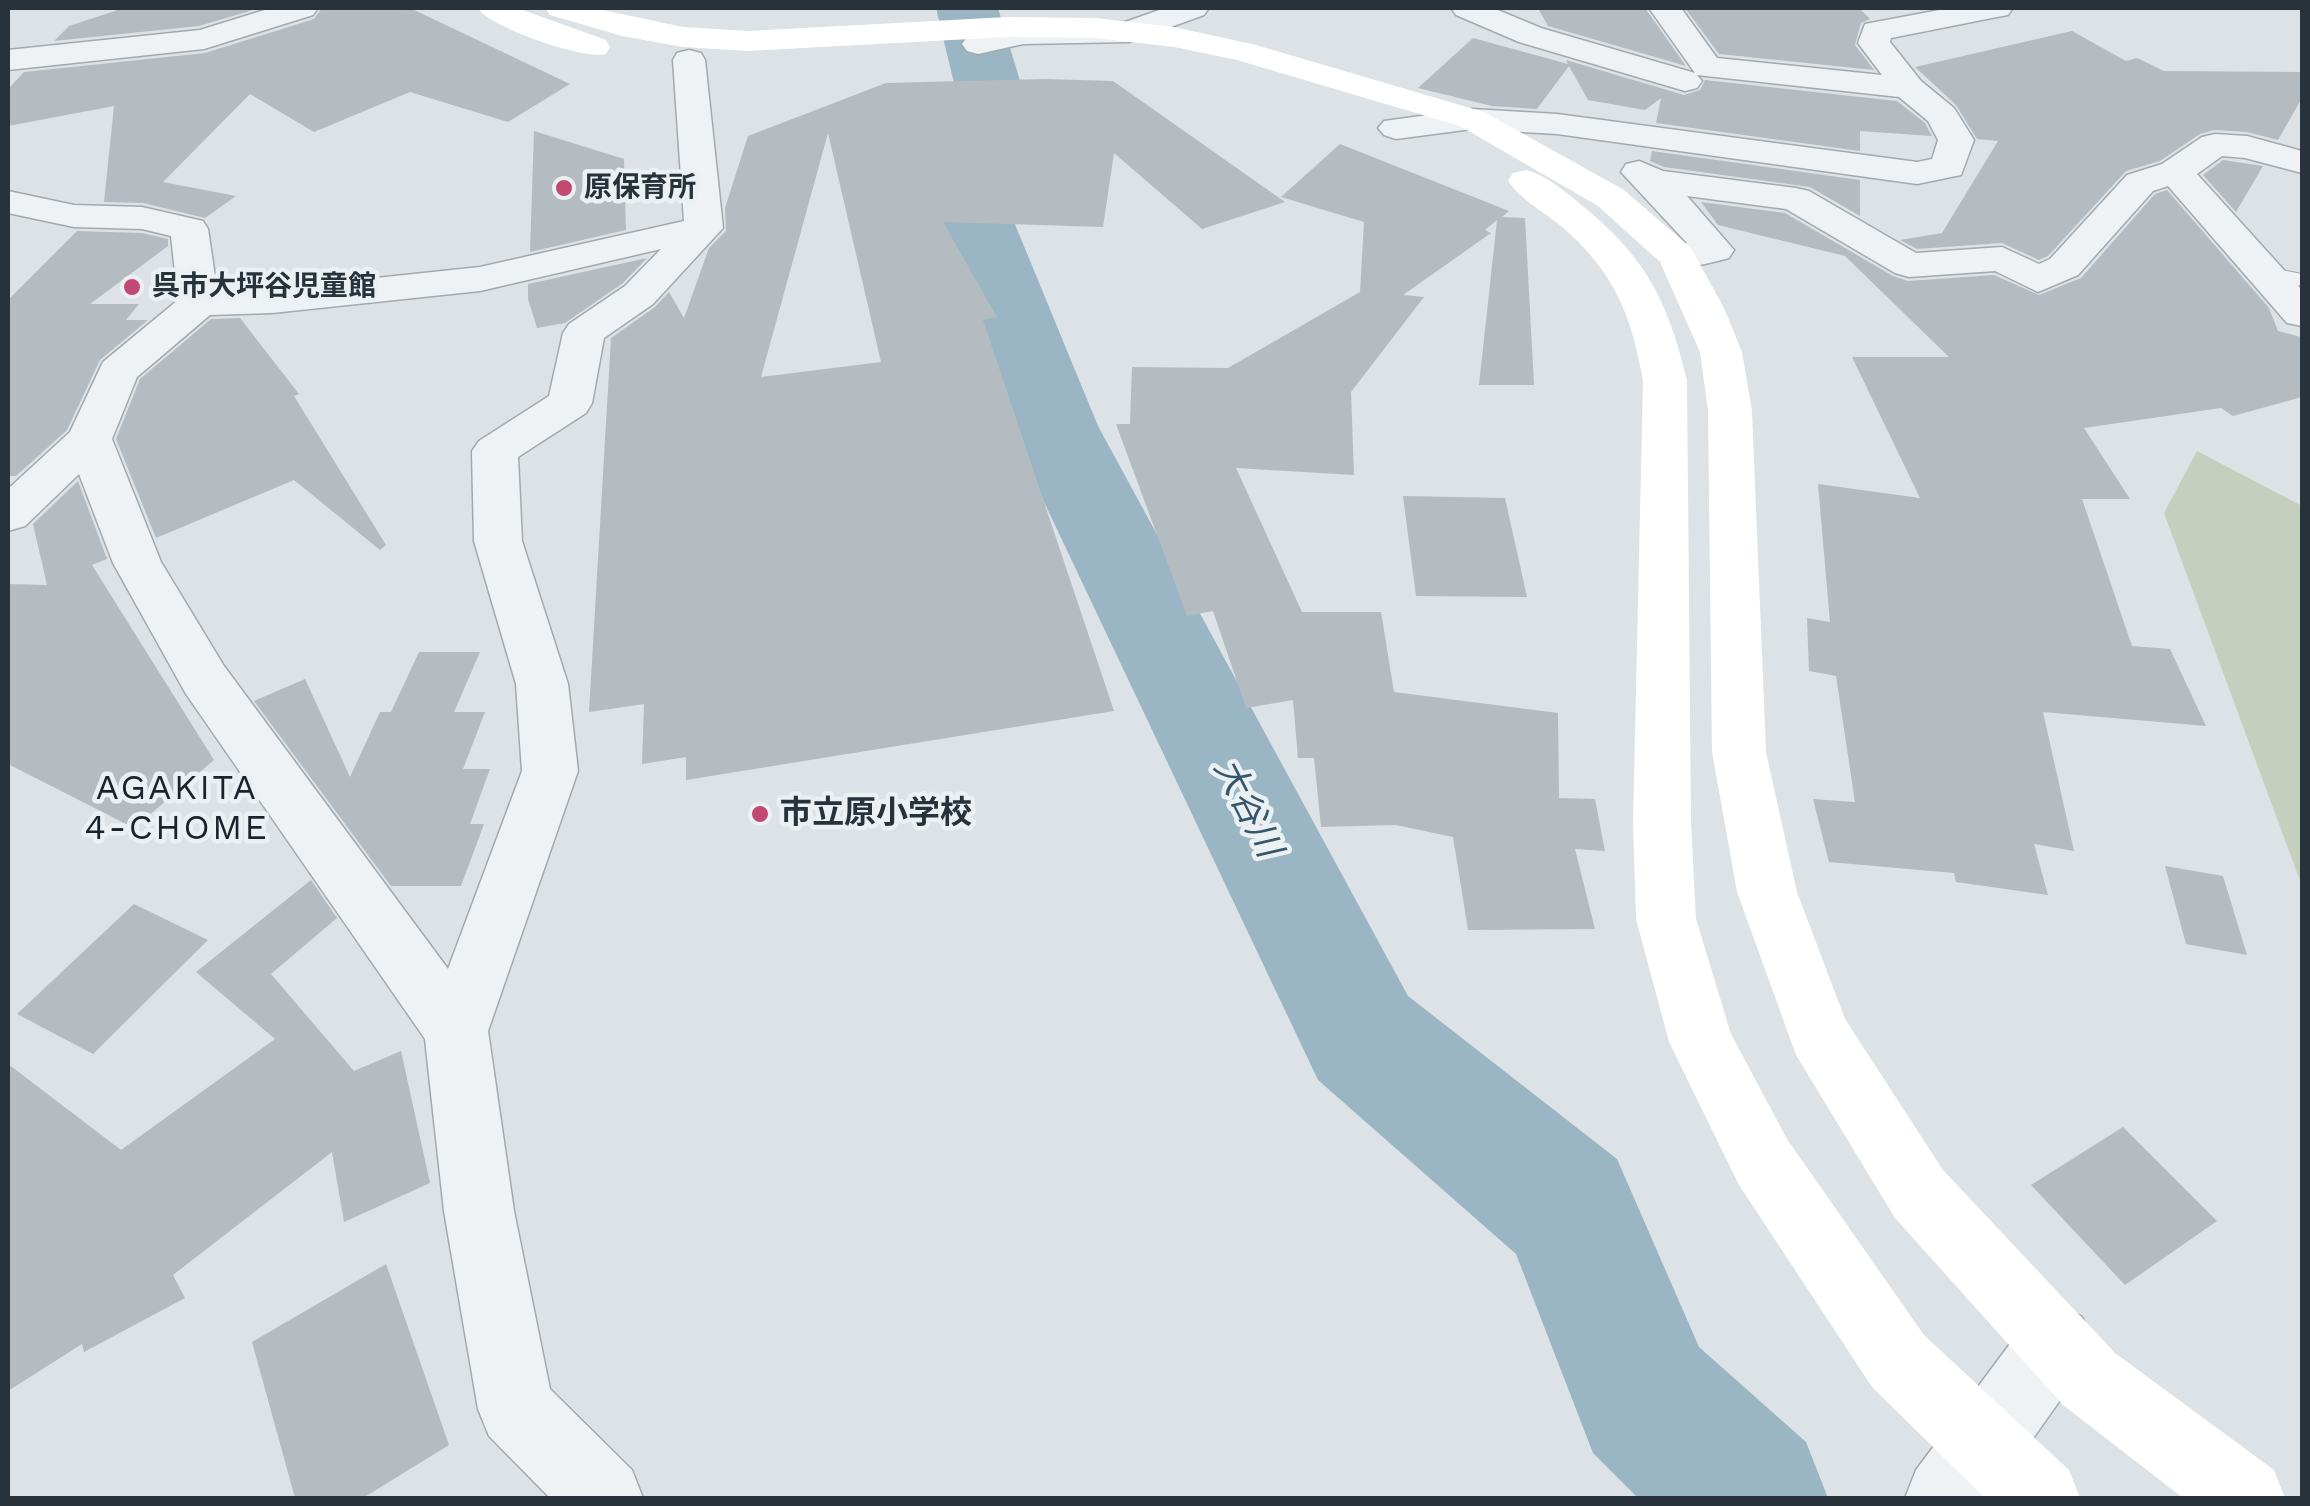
<!DOCTYPE html>
<meta charset="utf-8">
<style>
body{margin:0}
#map{position:relative;width:2310px;height:1506px;overflow:hidden;background:#dce2e5;font-family:"Work Sans",sans-serif}
canvas{display:block}
.frame{position:absolute;inset:0;border:10px solid #27323a;pointer-events:none}
</style>
<div id="map">
<canvas width="2310" height="1506"></canvas>
<div class="frame"></div>
</div>
<script>
const c = document.querySelector('canvas').getContext('2d');
c.lineJoin = 'round';
function fillPath(path, color) { c.fillStyle = color; c.fill(path, 'evenodd'); }
function strokePath(path, color, width, dash) { c.strokeStyle = color; c.lineWidth = width; c.lineCap = dash ? 'butt' : 'round'; c.setLineDash(dash || []); c.stroke(path); }
function write(font, color, halo, rows, align = 'center') {
  c.font = font + ' "Work Sans","Noto Sans JP",sans-serif'; c.lineWidth = 9; c.setLineDash([]); c.textBaseline = 'middle'; c.strokeStyle = halo; c.fillStyle = color; for (const [text, x, y, turn = 0] of rows) {
    c.save(); c.translate(x, y); c.rotate((+turn || 0) * Math.PI / 180); c.textAlign = isNaN(turn) ? turn : align; if (halo) c.strokeText(text, 0, 0); c.fillText(text, 0, 0); c.restore();
  }
}
const green = new Path2D(`
 M2197 451 2302 506V886L2164 513Z`);
const river = new Path2D(`
 M936 8H998L1027 104 998 183 1098 426 1408 996 1617 1159 1699 1347 1806 1442 1828 1498H1638L1593 1453 1516 1254 1318 1080 1008 426 924 183 959 104Z`);
const building = new Path2D(`
 M124 8H260L199 26 54 41 69 26Z
 M322 8H410L570 84 508 122 410 92 314 132 250 94 163 182 236 196 205 218 143 203 104 202 114 106 8 126V89L24 72 205 53 314 19Z
 M1538 8H1645L1686 66 1548 26Z
 M1685 8H1859L1870 19 1861 23 1855 45 1874 70 1719 54Z
 M2072 31 2126 61 2137 58 2164 71 2302 72V98L2278 140 2247 132 2214 130 2200 134 2160 161 2126 171 2048 256 2039 260 2002 243 1917 249 1900 240 1942 233 1998 141 1977 139 1956 105 1915 67Z
 M1473 38 1568 64 1566 60 1684 95 1700 90 1705 80 1897 101 1925 123 1932 136 1860 131V151L1656 123 1661 98 1645 110 1588 100 1569 66 1537 109 1492 106 1418 88Z
 M1045 79 1113 81 1285 202 1202 229 1114 153 1103 227 943 222 997 317 983 320 1114 711 686 780V757L642 764 644 704 589 712 611 338 655 307 669 292 684 318 709 248 726 231 725 208 748 136 886 83ZM828 133 881 362 761 377Z
 M534 131 624 159 626 230 530 252Z
 M1340 144 1509 211 1502 217 1525 218 1534 385H1479L1497 220 1485 230 1491 233 1403 295 1424 297 1351 392 1354 475 1236 468 1302 612H1381L1394 692 1558 713 1559 798 1595 799 1605 851 1575 849 1595 929 1468 930 1453 837 1396 825 1321 827 1314 758H1298L1293 700 1246 708 1213 611 1187 616 1116 424H1130L1132 367 1228 368 1360 292 1364 222 1281 197Z
 M1652 151 1860 180V216L1810 187 1664 167 1650 161Z
 M2223 160 2263 166 2236 212 2203 175Z
 M2167 190 2269 308 2278 331 2301 337 2302 397 2233 416 2221 408 2084 428 2130 499H2082L2132 646 2170 649 2206 726 2043 712 2074 851 2034 844 2048 895 1956 882 1954 873 1829 862 1813 799 1855 802 1836 676 1809 671 1807 618 1830 622 1818 484 1920 498 1852 357H1949L1845 256 1718 225 1701 202 1785 213 1893 276 1908 281 1994 275 2039 295 2081 278 2155 194Z
 M77 231 142 233 168 239V246L90 304H139L126 320H148L100 360 67 430 16 476H8V300Z
 M647 258 623 283 565 323 537 328 528 299V284Z
 M240 318 299 394 294 396 386 545 380 550 294 480 156 538 116 439 140 379 211 319Z
 M78 481 107 559 92 565 214 760 134 828 8 764V584L47 585 33 524Z
 M1403 496 1505 498 1527 597 1416 596Z
 M419 652H480L454 712H485L463 769H490L470 824H484L461 886H391L254 701 305 679 350 777 380 712H391Z
 M2165 866 2223 876 2247 955 2186 944Z
 M311 880 337 918 271 974 354 1071 401 1051 430 1183 344 1222 332 1152 173 1275 185 1298 84 1352 82 1344 8 1391V1064L121 1150 275 1039 196 972Z
 M134 904 208 940 93 1054 17 1014Z
 M2123 1127 2217 1221 2125 1285 2031 1185Z
 M386 1264 449 1445 363 1498H295L252 1342Z`);
const path = new Path2D(`
 M404 9 409 8`);
const lane = new Path2D(`
 M2266 267 2302 274V286L2259 277V269Z`);
const street = new Path2D(`
 M271 8H318L313 15 204 49 8 70V50L200 30Z
 M1165 8H1209L1204 15 1129 42 1023 44 978 54 967 51 962 44 967 37 1023 24 1125 22Z
 M1451 8H1493L1541 28 1695 73 1649 8H1681L1717 58 1882 75 1858 43 1865 24 1950 8H2013L2008 15 1997 17 1891 38 1890 42 1921 81 1954 108 1974 140 1961 175 1917 184 1557 134 1472 129 1396 139 1384 135 1378 128 1384 121 1472 109 1557 114 1917 162 1932 159 1938 140 1928 121 1899 97 1697 75 1702 81 1697 88 1685 91 1519 42 1456 15Z
 M689 50 701 53 705 60 723 228 653 304 604 338 592 403 586 413 518 457 522 541 568 684 578 771 488 1031 514 1211 550 1389 632 1470 643 1498H550L489 1436 478 1409 444 1211 425 1039 186 694 113 563 79 474 25 526 8 531V489L70 432 103 362 178 300 171 236 142 229 74 227 8 213V191L74 205 142 207 203 221 208 229 217 290 272 289 480 267 684 221 673 60 677 53ZM661 249 625 286 569 324 563 333 549 396 479 441 472 451 474 541 516 684 522 771 448 969 224 666 161 562 112 439 137 377 210 315 272 313 480 291Z
 M2215 134 2247 136 2302 151V173L2245 158 2222 156 2197 174 2302 290V326L2287 323 2168 186 2153 191 2078 275 2038 292 1995 271 1909 277 1895 273 1786 209 1687 196 1734 250 1729 258C1707 264 1685 270 1663 264L1657 256 1663 248 1687 243 1621 172 1626 164 1639 161 1663 171 1796 188 1809 191 1916 253 2002 247 2039 264 2050 259 2127 175 2162 164 2202 137Z
 M2056 1306 2082 1317 2093 1343 2082 1369 1991 1498H1905L1916 1470 2030 1317Z`);
const secondary = new Path2D(`
 M478 8H517L606 40 610 47 606 54C583 60 489 27 478 8Z
 M545 8H593L683 27 748 31 1007 17 1096 18 1174 27 1256 45 1484 112 1624 190 1691 248 1724 308 1742 352 1752 411 1766 752 1797 892 1845 1019 1943 1170 2115 1353 2274 1470 2285 1498H2183L2063 1405 1895 1218 1796 1055 1737 892 1712 752 1708 411 1700 352 1660 262 1598 206 1460 126 1237 60 1174 47 1096 38 1007 37 748 51 683 47 622 36 550 15Z
 M1526 170C1546 175 1563 190 1579 203 1645 256 1667 298 1687 380L1691 822 1696 919 1731 1034 1787 1139 1924 1335 2069 1470 2080 1498H1985L1872 1387 1739 1185 1669 1042 1636 919 1633 822 1643 380C1630 312 1615 273 1561 226 1544 212 1520 199 1508 181L1513 173Z`);
const markers = [
 [564,188,10,"#c24972"],
 [132,287,10,"#c24972"],
 [760,814,10,"#c24972"]
];
const farPoinames = [
 ["原保育所",584,188],
 ["呉市大坪谷児童館",152,287]
];
const poiNames = [
 ["市立原小学校",780,814]
];
const neighbourhoodNames = [
 ["AGAKITA",177,789],
 ["4-CHOME",177,829]
];
const waterNames = [
 ["大谷川",1247,808,63]
];
fillPath(green, '#c5cfbe');
fillPath(river, '#9ab5c3');
fillPath(building, '#b4bcc2');
strokePath(lane, '#a2aaae', 2);
strokePath(street, '#a2aaae', 3);
strokePath(path, '#bbc0c4', 4, [5, 5]);
fillPath(lane, '#eff2f4');
fillPath(street, '#eff2f4');
fillPath(secondary, '#fff');
for (const [x, y, r, color] of markers) { const dot = new Path2D(); dot.arc(x, y, r, 0, 2 * Math.PI); c.fillStyle = color; c.fill(dot); strokePath(dot, '#ebf0f3', 4); }
write('bold 28px', '#27323a', '#ebf0f3', farPoinames, 'left');
write('bold 32px', '#27323a', '#ebf0f3', poiNames, 'left');
c.letterSpacing = '2.5px';
write('35px', '#1a232b', '#ebf0f3', neighbourhoodNames);
c.letterSpacing = '0px';
write('italic 35px', '#35576b', '#ebf0f3', waterNames);
</script>
